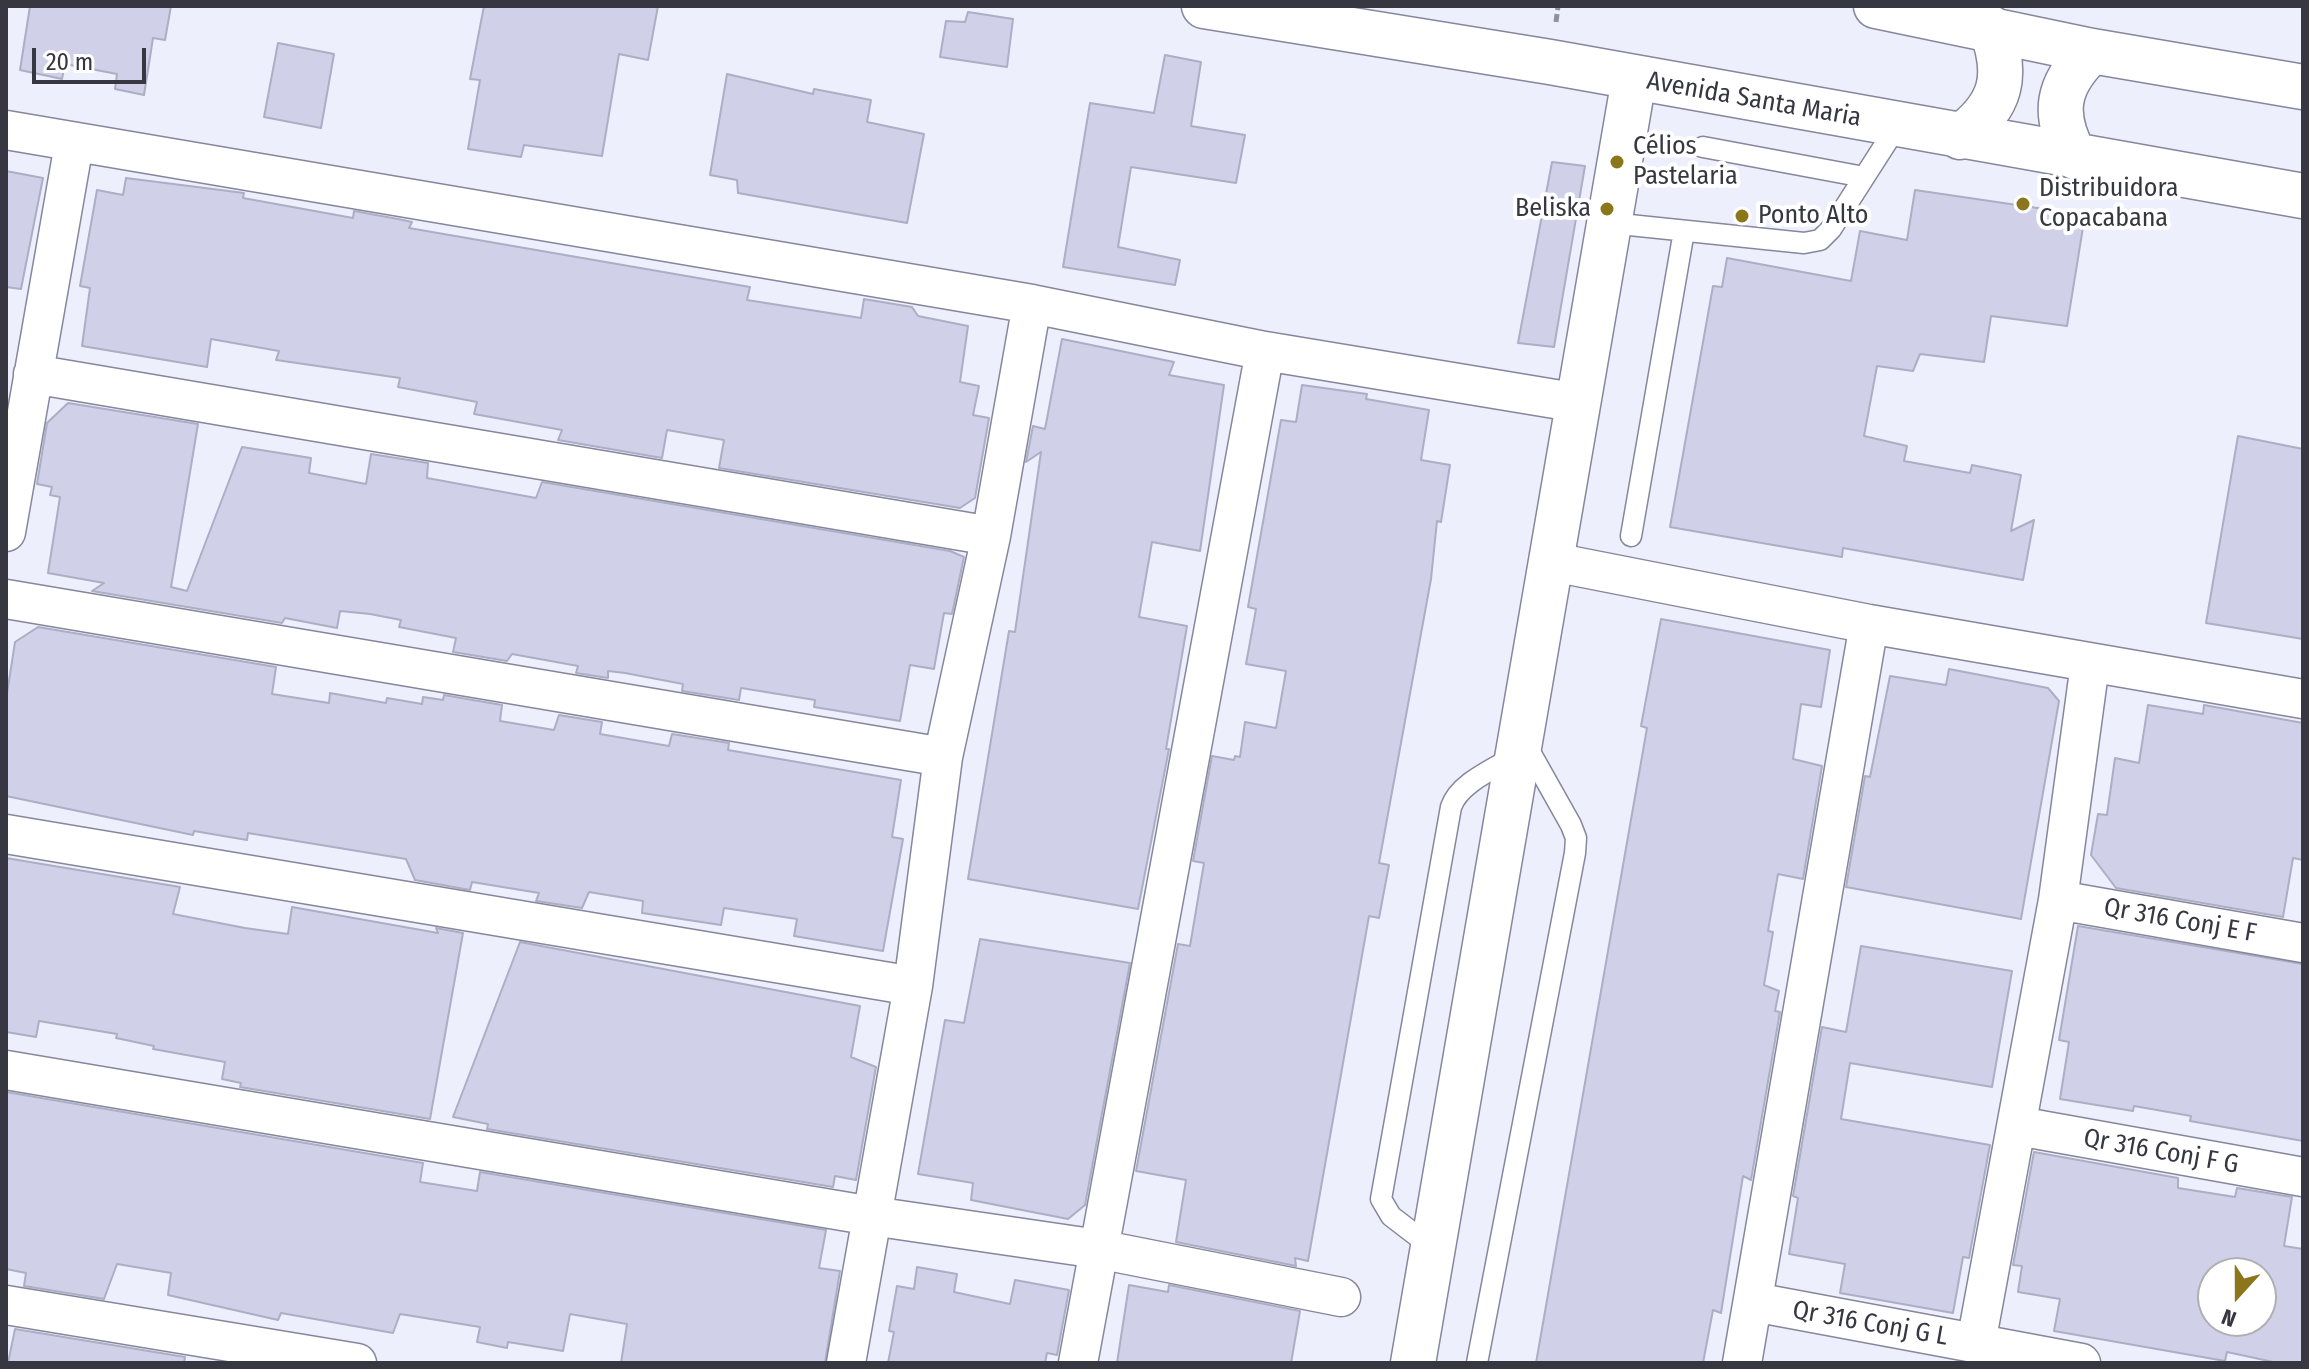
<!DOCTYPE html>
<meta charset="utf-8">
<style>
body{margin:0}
#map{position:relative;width:2309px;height:1369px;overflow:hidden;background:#eeeffd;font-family:"Fira Sans Condensed",sans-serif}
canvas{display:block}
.frame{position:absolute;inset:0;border:8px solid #373741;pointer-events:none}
.north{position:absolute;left:2197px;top:1257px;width:80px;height:80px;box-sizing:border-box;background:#fff;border:2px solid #afafb3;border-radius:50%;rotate:201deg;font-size:22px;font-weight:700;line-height:32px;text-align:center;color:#373741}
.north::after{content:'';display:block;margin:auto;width:28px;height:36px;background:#8c761b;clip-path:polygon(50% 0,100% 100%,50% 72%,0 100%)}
.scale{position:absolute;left:32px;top:48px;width:114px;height:36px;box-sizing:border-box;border:4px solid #373741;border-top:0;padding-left:10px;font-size:24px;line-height:28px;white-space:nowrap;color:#373741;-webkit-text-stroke:6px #fff;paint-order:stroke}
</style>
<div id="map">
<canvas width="2309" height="1369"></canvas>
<div class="frame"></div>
<div class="north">N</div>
<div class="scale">20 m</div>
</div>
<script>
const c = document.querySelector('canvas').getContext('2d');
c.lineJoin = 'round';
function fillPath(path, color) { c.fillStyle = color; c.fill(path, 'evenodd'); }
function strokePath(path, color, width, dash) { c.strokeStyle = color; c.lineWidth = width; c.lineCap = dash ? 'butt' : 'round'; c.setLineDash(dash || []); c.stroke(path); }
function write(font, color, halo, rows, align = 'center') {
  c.font = font + ' "Fira Sans Condensed",sans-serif'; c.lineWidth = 8; c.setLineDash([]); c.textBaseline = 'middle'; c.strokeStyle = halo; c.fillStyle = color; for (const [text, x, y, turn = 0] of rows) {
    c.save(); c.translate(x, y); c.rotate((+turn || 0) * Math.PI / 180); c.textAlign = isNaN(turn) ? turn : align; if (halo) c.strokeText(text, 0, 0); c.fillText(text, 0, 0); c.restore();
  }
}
const building = new Path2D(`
 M30 6H171L165 40 153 38 144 95 115 89 117 74 65 64 62 79 20 70Z
 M484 6H658L648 60 619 54 602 156 524 145 521 157 468 149 480 80 470 79Z
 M968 12 1013 19 1007 67 940 57 946 21 965 22Z
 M278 43 334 54 321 128 264 117Z
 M1165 55 1201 62 1191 126 1245 135 1236 183 1131 167 1118 247 1180 260 1175 285 1063 267 1090 103 1154 113Z
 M727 74 813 94 814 89 871 100 867 122 924 134 907 223 738 193 737 180 710 175Z
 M1552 162 1585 166 1554 347 1518 343Z
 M6 171 43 178 21 289 6 287Z
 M126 178 244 193 243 198 353 218 354 211 398 219 412 222 409 228 750 287 747 300 861 318 864 299 912 307 918 316 968 326 960 382 979 386 973 415 989 418 975 498 960 508 719 468 724 440 667 430 662 458 558 440 562 430 474 414 477 402 398 387 400 378 276 360 279 351 211 339 207 367 82 346 90 288 80 286 97 190 123 195Z
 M1915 190 2085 215 2067 326 1991 316 1984 362 1920 354 1913 371 1877 366 1864 436 1907 446 1904 461 1970 473 1972 465 2021 475 2011 531 2034 520 2023 580 1843 548 1842 557 1670 527 1713 286 1722 287 1727 258 1851 281 1860 231 1907 240Z
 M1062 339 1174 362 1169 375 1224 385 1200 551 1152 542 1139 617 1187 626 1166 749H1169L1138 909 968 879 1009 631 1015 632 1041 452 1026 462 1033 426 1045 429Z
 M1302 385 1367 394 1366 399 1429 410 1421 460 1450 465 1441 522 1437 521 1431 579 1379 863 1389 865 1379 918 1369 916 1308 1261 1295 1258 1296 1266 1176 1242 1186 1180 1136 1171 1178 944 1190 946 1204 863 1193 861 1212 756 1234 760 1235 756 1240 757 1245 722 1276 728 1286 671 1246 664 1256 609 1248 607 1281 420 1296 422Z
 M68 403 198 424 171 587 187 591 242 447 311 458 309 473 366 484 371 454 428 463 427 478 536 498 542 482 950 551 964 557 952 614 944 613 934 669 910 665 900 721 814 707 815 700 741 688 739 700 682 691 683 684 625 673 608 671V678L576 673 578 666 512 654 507 661 453 652 456 638 399 627 401 620 370 614 340 611 337 628 285 618 282 623 92 591 104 583 48 573 60 497 50 495 52 487 37 484 47 423Z
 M2238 436 2303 449V639L2206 623Z
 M1661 619 1830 650 1821 707 1801 704 1793 759 1822 766 1803 879 1778 874 1768 931 1773 932 1764 985 1779 991 1775 1011 1780 1012 1751 1180 1743 1176 1721 1313 1713 1310 1703 1363H1536L1647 728 1641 726Z
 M38 627 276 667 272 694 329 703 330 693 386 703 387 698 422 704 423 697 443 700 444 695 502 705 500 721 554 730 559 715 602 722 600 734 669 746 672 734 729 743 728 750 901 780 892 837 903 839 883 951 794 936 797 919 724 908 721 925 642 913 643 901 589 892 582 908 536 901 539 893 472 882 470 890 415 880 406 859 248 833 247 840 194 831 193 835 6 796V700L15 642Z
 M1949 669 2048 688 2059 701 2021 919 1846 887 1865 776 1870 777 1890 676 1946 685Z
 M2148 705 2203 714 2204 705 2303 723V860L2293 858 2283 917 2116 888 2091 855 2098 814 2107 815 2115 758 2139 763Z
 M6 858 180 887 173 914 245 928 288 934 292 907 438 933 436 928 463 933 430 1119 240 1087 241 1083 222 1079 225 1062 153 1049 154 1046 116 1038 117 1034 39 1021 36 1037 6 1032Z
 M2078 926 2303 964V1141L2190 1121 2191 1116 2134 1106 2133 1111 2060 1099 2069 1042 2059 1040Z
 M980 939 1130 963 1085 1205 1068 1219 971 1200 973 1183 918 1174 945 1020 964 1023Z
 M520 942 860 1006 851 1057 876 1067 856 1180 835 1176 833 1187 487 1129 488 1124 453 1117Z
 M1861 946 2012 971 1992 1087 1850 1063 1841 1119 1990 1145 1969 1258 1963 1257 1953 1313 1840 1293 1845 1264 1789 1254 1798 1198 1793 1196 1822 1027 1846 1032Z
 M6 1092 423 1163 420 1182 477 1191 480 1172 826 1230 819 1268 840 1271 825 1363H621L627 1324 570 1314 563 1351 508 1342 507 1348 477 1342 480 1327 400 1314 393 1333 281 1313 278 1320 168 1295 171 1273 117 1264 104 1299 24 1286 26 1273 6 1269Z
 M2034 1152 2178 1178V1188L2235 1197 2237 1188 2292 1197 2284 1246 2303 1249V1363H2278L2227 1352 2225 1361 2054 1331 2060 1299 2018 1292 2022 1266 2013 1265ZM2213 1273H2261V1321H2213Z
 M917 1267 957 1274 954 1292 1010 1304 1015 1280 1069 1290 1057 1355 1047 1353 1045 1363H888L894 1332 889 1331 897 1286 914 1289Z
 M1129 1285 1168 1292 1169 1285 1300 1311 1291 1363H1117Z
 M15 1329 185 1357 184 1363H8Z`);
const path = new Path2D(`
 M1556 22 1558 6`);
const service = new Path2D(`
 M1703 147 1864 177
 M1610 223 1804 243 1820 240 1831 229 1897 126
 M1631 536 1684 231
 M1434 1249 1391 1216 1381 1199 1451 807C1459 783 1494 769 1515 756
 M1477 1363 1575 853 1576 838 1571 825 1526 745`);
const minor = new Path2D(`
 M6 130 1032 304 1265 351 1579 403
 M33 374 991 536
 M6 532 74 144
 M1553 562 1869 624 2303 699
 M6 599 943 757
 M6 834 913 986
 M2058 900 2303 943
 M6 1070 872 1216 1098 1249 1341 1297
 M2018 1126 2303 1177
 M1754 1302 2081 1363
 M6 1305 357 1363
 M1976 1343 2058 900 2090 664
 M846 1363 913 986 943 757 991 536 1032 304
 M1078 1363 1265 351
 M1742 1363 1869 624`);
const tertiary = new Path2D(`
 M1413 1363 1634 79`);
const secondary = new Path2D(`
 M1204 6 1550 62 2303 196
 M1876 6 2092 51 2303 87
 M1960 137C2002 106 2009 76 1991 28
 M2075 157C2052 114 2056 85 2092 51`);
const markers = [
 [1617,162,8,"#8c761b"],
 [2023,204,8,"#8c761b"],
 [1607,209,8,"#8c761b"],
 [1742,216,8,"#8c761b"]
];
const streetNames = [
 ["Avenida Santa Maria",1754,100,10],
 ["Qr 316 Conj E F",2180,921,10],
 ["Qr 316 Conj F G",2161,1152,10],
 ["Qr 316 Conj G L",1870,1324,10]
];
const poiNames = [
 ["Célios",1633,147],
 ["Pastelaria",1633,177],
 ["Distribuidora",2039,189],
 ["Copacabana",2039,219],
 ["Beliska",1591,209,"right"],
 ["Ponto Alto",1758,216]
];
fillPath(building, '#d0d1e9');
strokePath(building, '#acaec4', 2);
strokePath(service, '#85879c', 23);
strokePath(minor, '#85879c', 41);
strokePath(tertiary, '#85879c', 47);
strokePath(secondary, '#85879c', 47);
strokePath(path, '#90919d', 5, [8, 4]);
strokePath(service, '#fff', 20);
strokePath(minor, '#fff', 38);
strokePath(tertiary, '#fff', 44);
strokePath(secondary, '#fff', 44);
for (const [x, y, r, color] of markers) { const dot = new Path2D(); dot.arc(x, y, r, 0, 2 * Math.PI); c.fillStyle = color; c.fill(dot); strokePath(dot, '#fff', 3); }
write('26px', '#373741', '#fff', streetNames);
write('26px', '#373741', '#fff', poiNames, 'left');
</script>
